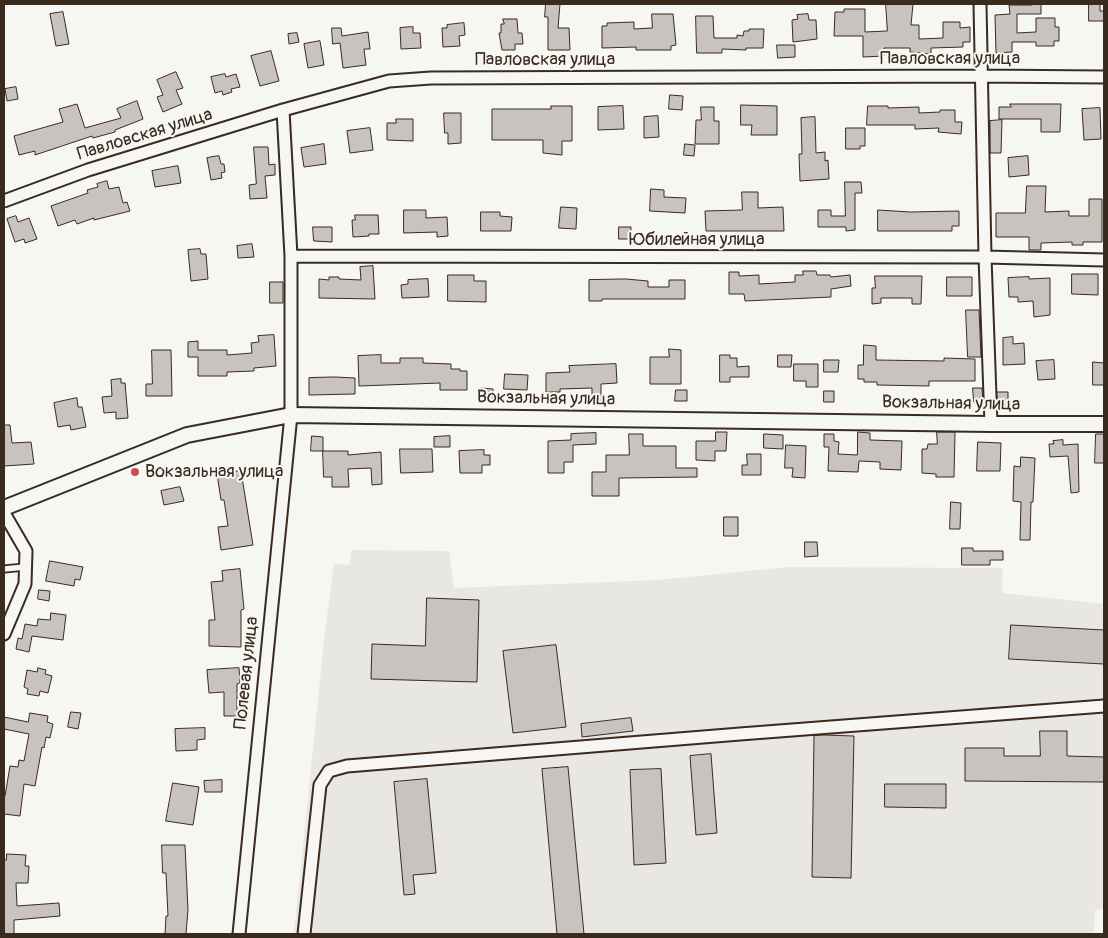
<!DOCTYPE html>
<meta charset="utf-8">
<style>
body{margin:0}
#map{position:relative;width:1108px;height:938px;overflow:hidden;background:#f6f6f2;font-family:Pangolin,sans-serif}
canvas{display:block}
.frame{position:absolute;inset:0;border:5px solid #3b2a1e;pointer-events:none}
</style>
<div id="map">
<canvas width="1108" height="938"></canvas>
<div class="frame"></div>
</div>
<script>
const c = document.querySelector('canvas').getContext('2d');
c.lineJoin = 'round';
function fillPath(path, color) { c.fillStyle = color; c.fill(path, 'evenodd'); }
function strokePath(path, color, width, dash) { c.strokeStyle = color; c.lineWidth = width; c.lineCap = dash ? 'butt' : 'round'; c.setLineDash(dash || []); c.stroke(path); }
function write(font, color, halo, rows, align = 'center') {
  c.font = font + ' Pangolin,sans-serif'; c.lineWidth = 4; c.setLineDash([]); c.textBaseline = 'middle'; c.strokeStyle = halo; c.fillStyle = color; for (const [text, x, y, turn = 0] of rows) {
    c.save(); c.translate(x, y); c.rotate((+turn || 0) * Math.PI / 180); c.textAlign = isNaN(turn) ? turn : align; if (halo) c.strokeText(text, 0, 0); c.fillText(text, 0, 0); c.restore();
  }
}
const built = new Path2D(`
 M351 550 449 551 454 588 658 580 788 567 1003 568 1002 593 1104 604V909L1095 910 1094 934H294L325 631 334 564 350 565Z`);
const building = new Path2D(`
 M546 4H560L558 28H569L570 50H548V17H545Z
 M886 4H913L911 25H919V39L943 38V22H960V28L970 27V42H963V47L931 48V54L910 52V48H884V56L863 57V36H834L835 12H844V9H865V32L887 31Z
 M1032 4H1041V14H1017V33L1036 32V18H1055V27H1059V41H1054V46H1036V42H1012V52L996 53 995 15 1010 14 1009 5H1032Z
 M1089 4H1100V11H1104V21H1089Z
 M63 12 69 44 56 46 50 14Z
 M652 14H673L676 45 671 46V50H636V47L602 48V26H607V23L634 22V29L652 28Z
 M808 14 809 20H816L817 39 793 42 792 20 798 19 797 15Z
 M696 16H713L714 38H737V35L743 36 744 31H749V29H764L763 48H746V50L722 49V53H697Z
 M503 19H517L518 33H522L523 44H515V50H502L499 33H501V24H504Z
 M464 23 465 35 459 36 460 46 443 47 442 28H447V25Z
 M413 27V33H420L421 48 401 49 400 28Z
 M332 28H341L342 36 368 32 370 49H364L366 65 343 68 340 43 333 44Z
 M297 33 299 42 289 44 288 34Z
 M320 41 324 65 308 68 304 44Z
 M777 45H795V57L778 58Z
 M271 51 279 81 260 86 251 56Z
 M176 72 183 88 176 90 182 104 163 112 157 97 163 95 157 80Z
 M225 74 226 77 236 74 240 87 231 89 232 92 223 95 222 91 215 93 211 77Z
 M16 87 18 99 7 101 5 89Z
 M670 95 683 96 682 110 669 109Z
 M137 101 143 119 115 130V132L93 138 92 136 35 155V151L19 155 14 136 63 122 59 109 77 104 85 128 121 118 117 109Z
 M1010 104H1061L1060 132H1041V119H999V107H1011Z
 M741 105 777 106V135H751L752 125H741Z
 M551 106H572V141H562V155L543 153V140H492V109H551Z
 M623 106 624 129 598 130V107Z
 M868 106H888V108L919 107V113L940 112V110H955V122H962L961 134 938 132 939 128 915 129V125H867Z
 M701 107H714V121H719V144H695L696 120H701Z
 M1100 108 1101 139 1084 140 1082 109Z
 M444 113H461V143L448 144V133H445Z
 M658 116 659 137 644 138V117Z
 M815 117 816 153 825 152V161L828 160 829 179 800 181 799 154H802L801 118Z
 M396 119H413V141L387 140V123H396Z
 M1002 120 1001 153H990V121Z
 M370 128 373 150 350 153 347 131Z
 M846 128H865V146H860V149H846Z
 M324 144 326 164 304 167 301 148Z
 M685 144 695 145 694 156 684 155Z
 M254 147H268L269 165 275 164V175L265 176 267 198 250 199 249 185 256 184Z
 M219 156 221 164H224L225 172 221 173 222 178 211 180 207 158Z
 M1028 156 1029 175 1009 177 1008 158Z
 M178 166 181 183 155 187 152 171Z
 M107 181 109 189 119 187 123 203 127 202 130 211 94 220V218L77 224 75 220 58 226 51 206 88 193 87 190 98 187 97 184Z
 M845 182H861L862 193H855V230L846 231V227H818V210H831V216H845Z
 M1027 186H1046L1045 212 1069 211V216H1089V199H1102V242H1083V245H1072V242L1041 243V250H1029V237H996V213H1025Z
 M651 189 664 190V197L686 198 685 213 650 211Z
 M742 192H758V208L783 207 784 231H706L705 211 742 210Z
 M561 207 577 208 576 229 559 228Z
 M404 210H426V218L447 217 448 236 437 237V232L404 233Z
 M878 210 910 212 959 211V226H952V231H878Z
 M481 212H500V216L512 217 511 231H481Z
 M355 215H378L379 234H369V236L353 237 352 220H355Z
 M16 216 18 222 29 218 37 239 25 243 24 239 15 242 7 219Z
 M313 227H332V242L314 241Z
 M619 227H631V239H619Z
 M252 244 254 257 238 258 237 246Z
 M200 249 201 254H206L208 279 191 281 188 250Z
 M373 266 375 299 319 298V279L329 280V277H339V279L361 280 360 267Z
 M803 271H816L817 275H830L831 277 850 275 851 286 831 289V297L745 301 744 294H729V272H739V276L759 275V284L795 282V275H803Z
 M1072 274H1098V295L1072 294Z
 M448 275H474V281H486V302L448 301Z
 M875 276H922L921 304H912V298H881V303L872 304V288H875Z
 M947 277H972V296H947Z
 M1029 277V279L1050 278V315L1034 317 1033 301 1018 302V297H1009L1008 278Z
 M428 279 429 297 402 298 401 285 408 284V280Z
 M626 279 648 281V287H669V280H685V299H602V301H589V280Z
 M270 282H283V303H270Z
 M966 310H979L981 357H968Z
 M274 335 276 366 254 368V371L227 372V376H198V357H188V342L198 341V350H227V355L252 353 251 343 259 342 258 336Z
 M1013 337V344L1024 343 1025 364 1003 365V338Z
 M864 345 876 346V360L944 361V358L975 359V381H929V386L877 385V382H864V379H858V365H863Z
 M669 349 681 350V384H650V357H669Z
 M152 350H171L172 396H146V384H152Z
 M381 355V363H400V358H423V363L451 364V369H460V371H467V390H440V383L359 386 358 356Z
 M720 355H730V358H737V367L749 366V377H730V382H720Z
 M778 355H792L791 367H778Z
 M824 360H839L838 372H824Z
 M1054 360 1055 379 1038 380 1036 361Z
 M1093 362 1104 363V385H1093Z
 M616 364 617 383 601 384V401H592V388L560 389V392H546V373L570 372 569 366Z
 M794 364H818V387H806V381H794Z
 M505 374 528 375 527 390 504 389Z
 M335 377 355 378V394L309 395V378Z
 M121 379V383H125L128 418 116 419V412L104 413 102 397 112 396 111 380Z
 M481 388 493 389V400H481Z
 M973 388H982L983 402H974Z
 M676 390H687V401H675Z
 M824 391H834V402H824Z
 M997 392H1008V405H998Z
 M77 398 78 407H82L86 427 71 430 70 425 58 427 54 403Z
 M4 425H10L12 443 31 442 34 464 4 466Z
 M716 432H727L726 451H715V461L696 460V441H715Z
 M858 432 870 433V440L902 441 901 470 880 469V462L859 461 858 472 828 471 829 447H824V434H834V441L839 442 838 454 857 455Z
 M937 432H955L954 477H936V474L922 473V449H927L928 444H937Z
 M596 433V444L573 445V462H564V473H548V441L571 440V434Z
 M629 434H643V446H676V468H697V477L619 478V496H592V472H606V455H629Z
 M764 434 783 435V449L764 448Z
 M1096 434H1104V463H1095Z
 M312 436 323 437V451H311Z
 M450 436V447H434V437Z
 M1063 440V445L1078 444 1079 492 1071 493 1068 456 1050 457 1049 444H1054L1053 441Z
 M978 442 1001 443 1000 471H977Z
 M786 445 806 446 805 478 792 477 793 468H785Z
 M400 449H432L433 472 401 473Z
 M484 450V455H490V465H482V473H460L459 451Z
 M323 451H348V455L381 452 382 484 372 485 371 468 348 469 349 487H332V477H324Z
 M747 454H761V475H742V465H747Z
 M1021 457 1035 458 1033 502H1031L1030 540H1020L1021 502 1013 501 1014 466 1020 467Z
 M241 471 253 545 221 550 218 527 228 526 224 500H221L217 474Z
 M180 487 184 501 164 505 161 491Z
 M951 502 961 503 960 529H950Z
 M724 517H738V536H724Z
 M805 542H817L818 556 805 557Z
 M962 548H973V551H1003V560H990V565H962Z
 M50 561 83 567 80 580 75 579 74 586 46 581Z
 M240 569 244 609 241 610V647L209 646V620H215L211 582 223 581 222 571Z
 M39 590 50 591 49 601 38 599Z
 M427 598 479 600 477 682 371 679 372 644 425 646Z
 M51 613 66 615 63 640 32 636 29 652 16 649 18 638 22 639 25 624 37 626 38 619 50 620Z
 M1011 625 1104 630V664L1009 659Z
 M556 645 566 727 513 733 503 651Z
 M38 668 46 670 45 674 52 676 48 693 40 691 39 696 27 694 28 689 24 687 27 670 37 672Z
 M239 668 240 683 237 684V716H224V692L209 693 207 670Z
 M71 712 81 713 78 729 68 727Z
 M30 713 48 716 47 722 53 724 50 738 46 737 44 748 42 747 35 786 24 784 20 816 4 814V795L5 796 10 766 18 767 19 760 24 761 29 734 4 729V717L28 722Z
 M631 718 633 731 582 737 581 724Z
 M205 728V739L197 740V750L176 751 175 729Z
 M1040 731H1067V756L1104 757V782L965 781V748H1004V756H1040Z
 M824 735 854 736 851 878 812 877 814 736Z
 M711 754 717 833 696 835 690 756Z
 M568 767 584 934H557L542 769Z
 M661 769 666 863 634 865 630 770Z
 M427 779 436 873 413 875 415 894 404 895 394 782Z
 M222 780V792H205L204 781Z
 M173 783 199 787 193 825 166 821Z
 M885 784H946V808L885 807Z
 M162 845H185L188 910 186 934H165L166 916H168L166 873H163Z
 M7 854 26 855 25 866H29L28 883H16L17 906 59 903 60 916 14 920V934H4V860H6Z`);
const service = new Path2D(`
 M4 569 25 567`);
const minor = new Path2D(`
 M980 4 985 257 991 424
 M4 201 88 170 283 110 389 81 431 78 981 76 1104 77
 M291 256 985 257 1104 260
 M4 513 26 551 25 584 4 634
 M239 934 291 415V256L283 110
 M304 934 320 785 329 771 347 766 740 734 1104 706`);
const tertiary = new Path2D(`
 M4 508 187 435 291 415 991 424H1104`);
const markers = [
 [135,472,5,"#d1495b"]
];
const streetNames = [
 ["Павловская улица",950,59],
 ["Павловская улица",545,60],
 ["Павловская улица",145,135,-17],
 ["Юбилейная улица",697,240],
 ["Вокзальная улица",546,399,1],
 ["Вокзальная улица",951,404,1],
 ["Полевая улица",247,673,-84]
];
const poiNames = [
 ["Вокзальная улица",145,472]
];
fillPath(built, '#e8e7e2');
fillPath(building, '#c8c3be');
strokePath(building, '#3b2a1e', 1);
strokePath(service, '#3b2a1e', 9);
strokePath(minor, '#3b2a1e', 15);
strokePath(tertiary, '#3b2a1e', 18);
strokePath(service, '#f6f6f2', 5.5);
strokePath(minor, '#f6f6f2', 11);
strokePath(tertiary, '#f6f6f2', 14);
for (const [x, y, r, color] of markers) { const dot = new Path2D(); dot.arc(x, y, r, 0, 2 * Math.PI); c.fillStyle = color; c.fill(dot); strokePath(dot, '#f6f6f2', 2); }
write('18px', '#3b2a1e', '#f6f6f2', streetNames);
write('18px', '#3b2a1e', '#f6f6f2', poiNames, 'left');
</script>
